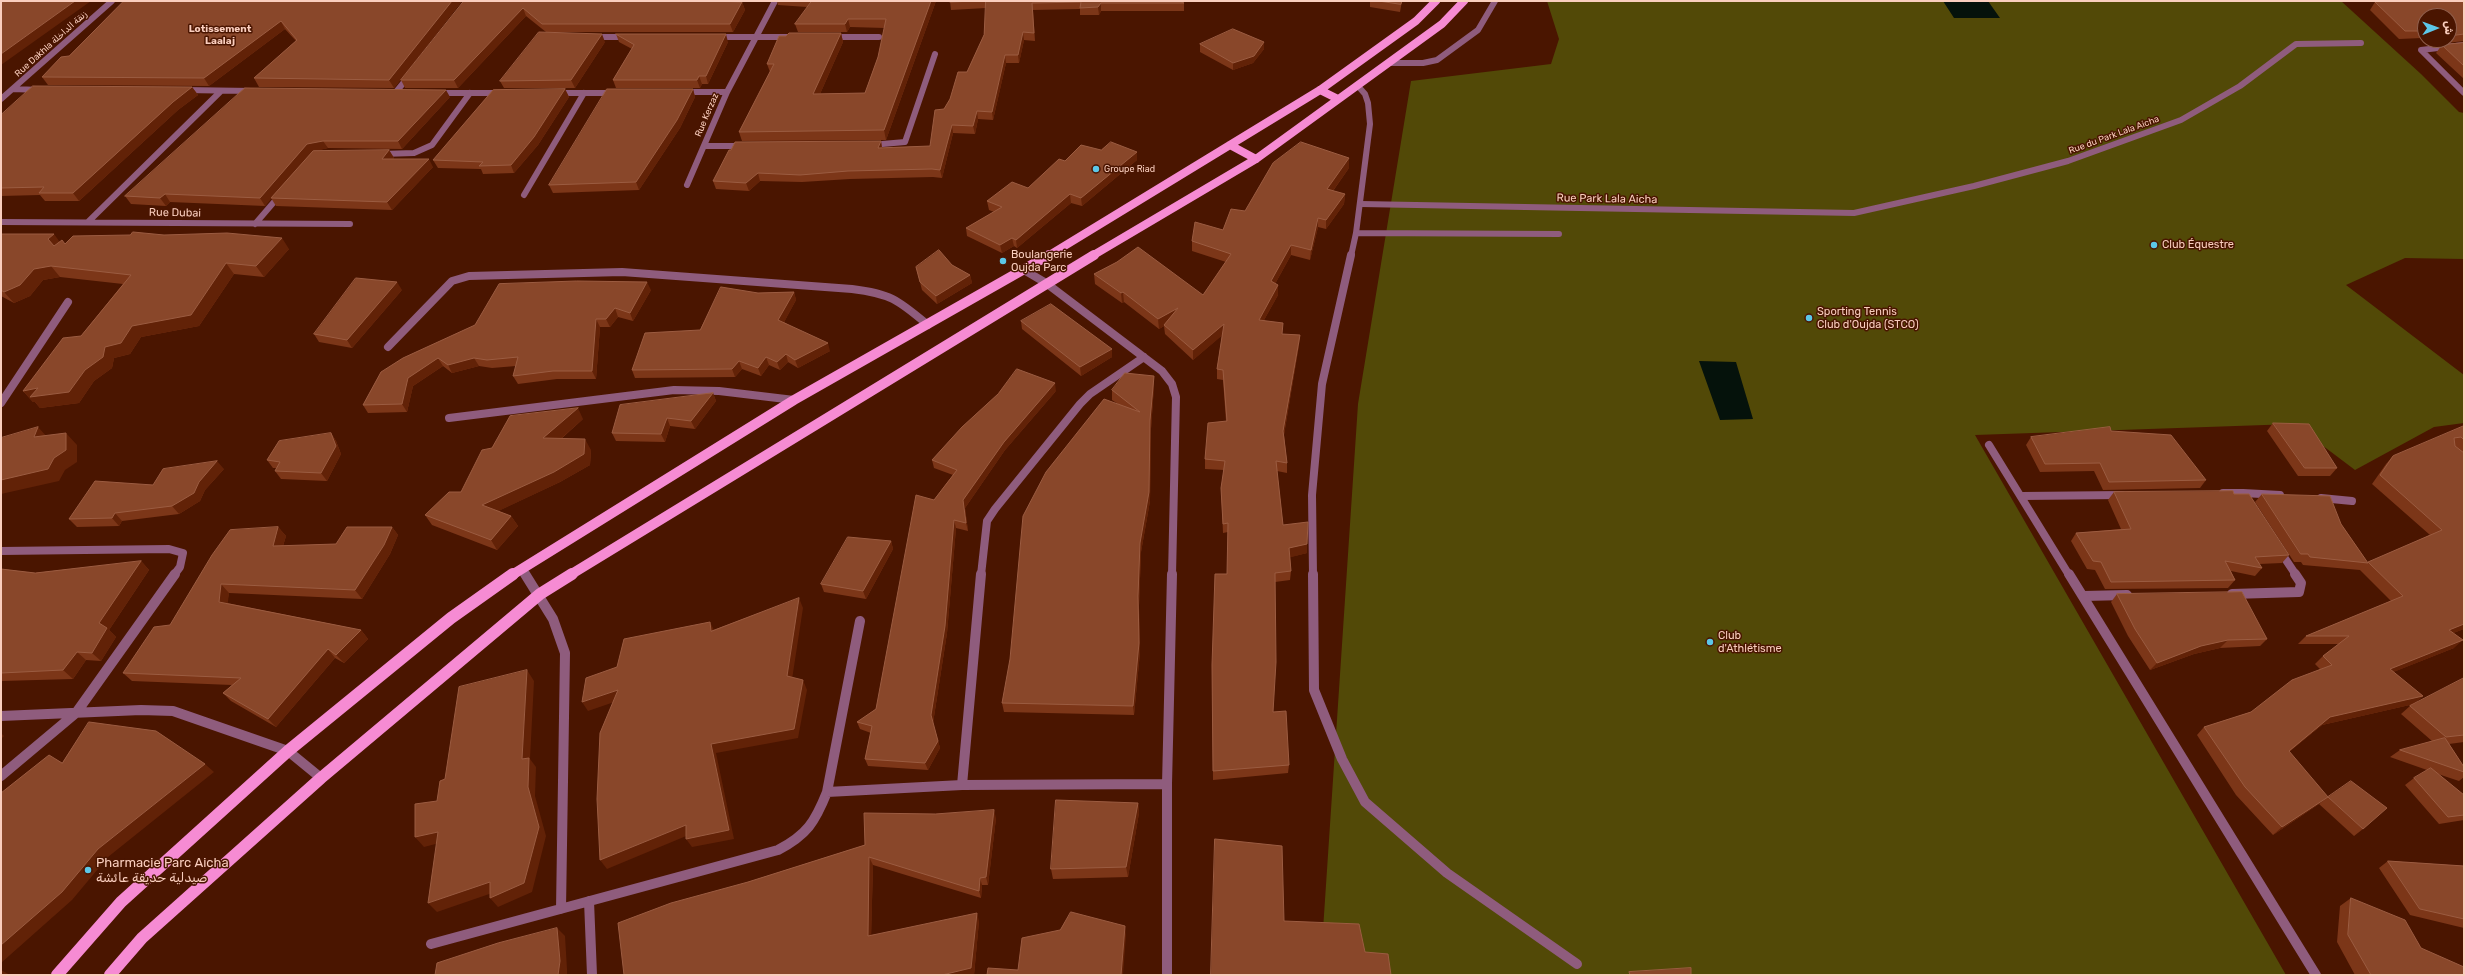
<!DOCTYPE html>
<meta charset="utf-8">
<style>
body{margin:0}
#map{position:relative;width:2465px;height:976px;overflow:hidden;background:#4a1500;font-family:Rubik,"Noto Sans Arabic",sans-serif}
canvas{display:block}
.frame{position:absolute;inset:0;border:2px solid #facebe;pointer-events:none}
.north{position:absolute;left:2417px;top:8px;width:40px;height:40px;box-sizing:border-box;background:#4a1500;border:1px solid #905f4c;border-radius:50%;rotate:89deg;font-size:11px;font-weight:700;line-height:16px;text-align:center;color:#facebe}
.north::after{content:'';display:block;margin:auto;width:14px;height:18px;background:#5cc7e8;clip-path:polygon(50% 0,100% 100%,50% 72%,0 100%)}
</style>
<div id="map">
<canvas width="2465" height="976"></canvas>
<div class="frame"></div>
<div class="north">ش</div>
</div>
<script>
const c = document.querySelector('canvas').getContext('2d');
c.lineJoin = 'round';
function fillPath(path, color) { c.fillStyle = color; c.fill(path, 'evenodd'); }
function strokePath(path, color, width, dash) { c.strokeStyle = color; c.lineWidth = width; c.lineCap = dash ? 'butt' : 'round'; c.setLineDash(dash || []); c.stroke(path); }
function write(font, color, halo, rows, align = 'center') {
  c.font = font + ' Rubik,"Noto Sans Arabic",sans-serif'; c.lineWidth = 3; c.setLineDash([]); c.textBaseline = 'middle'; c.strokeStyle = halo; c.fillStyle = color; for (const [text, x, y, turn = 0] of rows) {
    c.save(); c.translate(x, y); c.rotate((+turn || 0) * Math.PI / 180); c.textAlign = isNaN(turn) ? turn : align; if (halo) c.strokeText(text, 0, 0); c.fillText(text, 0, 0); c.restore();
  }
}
const green = new Path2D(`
 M1547 1H2341L2421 74 2459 112 2464 113V259L2405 258 2346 285 2464 375V423L2434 427 2355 470 2294 424 1975 435 2286 975H1320L1358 404 1411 81 1551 64 1559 39Z`);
const water = new Path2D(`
 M1943 1H1988L2000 18H1954Z
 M1699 361 1736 362 1753 419 1720 420Z`);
const laneFar2 = new Path2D(`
 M1389 63H1423L1437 60 1478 30 1495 1
 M1356 233 1559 234
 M1351 256 1356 233 1370 124 1368 103 1365 94 1357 85`);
const laneFar1 = new Path2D(`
 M2223 493H2243L2249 502
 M2243 493 2280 495
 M2022 496 2122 495
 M2321 498 2352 501
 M2280 551 2296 575
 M1313 575 1312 495 1322 384 1351 255`);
const lane = new Path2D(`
 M1313 574 1314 690 1342 759 1365 802 1447 873 1577 964
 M2232 594 2299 592 2301 583 2295 574
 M2084 596 2127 595`);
const streetFar2 = new Path2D(`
 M594 37H628
 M716 37H788
 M832 37H879
 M2464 45 2421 50 2464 93
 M13 89 40 90
 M183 90 252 91
 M396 92 409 76
 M683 92H727
 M437 93H500
 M557 93H616
 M1 99 112 1
 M871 145 905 142 935 54
 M704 146H743
 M382 154 414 153 432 145 470 93
 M687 185 727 92 775 1
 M524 195 584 93
 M1361 204 1854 213 1974 186 2068 161 2181 120 2240 86 2296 44 2361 43
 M1 222 350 224
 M88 222 221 91
 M255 224 280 195`);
const streetFar1 = new Path2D(`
 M1024 270 1046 283 1162 371 1172 384 1176 397 1172 575
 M388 347 452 281 469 276 622 272 852 289C892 294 898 300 928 325
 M1 403 68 302
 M449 418 674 390 719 391 794 400
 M1989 445 2069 575
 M1 551 169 549 183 553 180 567 174 575
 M521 569 526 575
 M981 575 987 521 995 509 1080 404 1090 394 1144 357`);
const street = new Path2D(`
 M525 574 553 619 565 653 561 909
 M2069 574 2316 975
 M1 716 141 710 173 711 288 751 321 778
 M1 776 76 713 175 574
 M962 785 981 574
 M827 792 860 621
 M589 901 592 975
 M431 944 778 850C807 835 815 822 827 792L962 785 1167 784
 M1167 975V784L1172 574`);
const primaryFar2 = new Path2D(`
 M1320 90 1338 99
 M1230 145 1256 159
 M1048 256 1320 90 1416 21 1436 1
 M1092 256 1256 159 1442 24 1464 1`);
const primaryFar1 = new Path2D(`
 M512 575 794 400 1049 255
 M570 575 1094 255`);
const primary = new Path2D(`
 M57 975 121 902 288 751 451 618 513 574
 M110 975 142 938 321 778 540 594 572 574`);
const wall = new Path2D(`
 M124 1H462L394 88 259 87 254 78 296 41 285 29 209 86 48 85 42 77 69 56Z
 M464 1 742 2 745 10 733 32H546L526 16 458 88H405L401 80Z
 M777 1H936L886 140 742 141 739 132 770 72 767 64 786 36 841 33 843 42 820 94 865 93 878 57 885 28 850 27 847 32H798L795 24 807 7 778 5Z
 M950 1H1179L1184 3V11H1101L1099 15H1080V9L1033 10 1035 41 1024 40 1019 63H1006L993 120 978 119 975 134 953 133 942 178 933 177 850 179 802 182 760 181 749 191 716 189 713 181 881 141 882 148 930 146 944 109 967 72 984 35 986 8 951 10Z
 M1370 1H1402L1400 12 1370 7Z
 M2464 1V41L2428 45 2422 38 2399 39 2370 10 2375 2ZM2425 16H2449V40H2425Z
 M616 34 728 42 708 84H702L700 88H616L613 80 632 49 619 42Z
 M605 42 575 88H504L500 81Z
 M2464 43V79L2436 53 2442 45Z
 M1200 44 1264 49 1253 63 1233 70 1200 52Z
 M192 87 198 95 178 110 79 201H45L40 195 1 196V115Z
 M565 89 569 97 538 145 514 173 483 174 481 169 438 168 433 160Z
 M693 89 695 97 680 128 639 190 553 193 549 185Z
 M450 97 402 149 328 148 314 151 389 150 394 158 393 159 433 167 392 210 276 206 271 198 265 206 170 202 166 206 131 204 125 196Z
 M1137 160 1082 206 1071 203 1017 248 1014 246 1002 253 967 236 966 228 994 212 989 210 987 201 1028 188 1065 161Z
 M1349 168 1333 191 1345 194 1344 204 1326 229 1318 227 1310 260 1291 255 1275 284 1278 295 1264 320 1282 334 1300 335 1299 345 1284 435 1287 463V473L1277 471 1283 525 1307 544V553L1290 557 1291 571 1290 580 1275 582 1273 712 1289 765 1288 773 1213 780 1212 665 1227 574 1228 532 1223 533 1221 488 1224 470 1205 469V459L1226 421 1223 380 1217 379V369L1222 335 1193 360 1165 334 1164 326 1159 329 1124 302 1122 303 1095 284 1094 274 1203 295 1226 262 1192 251V241L1223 230 1245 211Z
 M1 234 60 242 65 244 289 249 264 277 234 274 199 326 141 337 130 354 114 358 112 368 94 381 79 403 40 408 35 402H33L23 391 81 336 123 284 60 277 43 280 30 296 14 303 1 296Z
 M952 265 970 275 972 283 937 304 922 290 916 267Z
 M402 290 352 348 319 342 314 334Z
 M651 290 633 321 618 317 610 327H600L596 379H557L518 384 513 376 516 366 492 368 479 366 452 373 443 366 413 386 407 412 368 413 363 405 381 372Z
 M794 292 796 300 784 322 830 351 798 368 788 362 780 370 769 365 761 376 742 369 735 377 635 378 632 370 700 330 758 293Z
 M1021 321 1112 357 1081 376 1022 329Z
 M1154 376V386L1151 429 1150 501 1141 552 1139 606 1140 652 1134 715 1004 712 1002 703 1118 404 1112 400V390Z
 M1056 391 1005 450 965 508 968 531 956 528 947 633 933 723 940 748 928 770 868 766 865 759 871 733 860 729 857 722 876 709 934 500 953 475 934 468 932 460Z
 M713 393 716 401 695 429 670 426 665 442 616 441 612 433Z
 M583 419 561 439 591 450 590 465 560 482 498 511 511 516 518 526 497 550 432 525 425 515 461 492 492 448Z
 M2273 423 2337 468 2330 476H2298L2267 431Z
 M2464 426V629L2453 633 2454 648 2393 672 2423 696 2414 704 2322 725 2289 752 2328 797 2363 829 2354 836 2319 804 2273 835 2236 795 2197 735 2204 727 2251 712 2320 669 2315 664 2323 656 2339 644H2298L2306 636 2391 601 2360 570 2303 565 2301 562H2294L2255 502 2262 494 2341 524 2368 563 2430 535 2372 484 2386 464 2393 456Z
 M2111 431 2206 480 2200 488 2103 490 2094 471 2040 472 2026 445 2031 437Z
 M331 433 336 441 341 454 327 481 281 479 275 471 276 468H273L267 460Z
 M224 469 205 490 200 501 179 514 122 521 119 526 77 527 69 519 153 485Z
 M2114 492 2234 494 2289 555 2282 563 2259 564 2262 568 2255 576 2231 571 2235 580 2228 588 2105 589 2095 570 2087 569 2071 541 2076 533 2121 529 2108 500Z
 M278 527 286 536 283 546 336 544 392 527 398 535 390 554 362 599 229 593 227 603 361 630 368 639 344 663 335 658 276 727 231 701 223 693 232 685 132 681 123 673 170 625Z
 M891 541 893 549 866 599 824 592 821 584Z
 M141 561 149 570 109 630 116 637 101 661 86 660 73 679 1 681V569L35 573Z
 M2117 594 2267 639 2260 646 2220 648 2194 654 2150 670 2128 636 2111 602Z
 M2464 678V742L2449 744 2464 767V777L2459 781 2438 774 2464 795V820L2439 824 2405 785 2414 778 2427 770 2390 757 2400 750 2432 741 2401 714 2410 706Z
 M1138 803 1139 813 1128 877 1053 879 1051 869Z
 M996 818 988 885H982L981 898 873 865 871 935 979 921 974 975H624L748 882 865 845Z
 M2388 861 2464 866V928L2410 915 2379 868Z
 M2351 898 2421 948 2464 975H2355L2337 942 2340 906Z`);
const shadedWall = new Path2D(`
 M75 1H91L1 65V54Z
 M452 1H462L394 88 389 80Z
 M931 1H936L886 140 884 130Z
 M742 2 745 10 733 32 730 24Z
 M1101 3V11L1099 15 1098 7Z
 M523 8 526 16 458 88 454 80Z
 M848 19 850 27 847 32 845 24Z
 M281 21 285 29 209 86 204 78Z
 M1023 32 1024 40 1019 63 1018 55Z
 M841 33 843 42 816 103 813 94Z
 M602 34 605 42 575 88 571 80Z
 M726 34 728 42 708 84 706 76Z
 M1264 42V49L1253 63 1233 70V63Z
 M1005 55 1006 63 993 120 992 112Z
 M699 76 702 84 700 88 697 80Z
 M192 87 198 95 178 110 79 201 73 193 173 102Z
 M565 89 569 97 538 145 514 173 511 165Z
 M693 89 695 97 680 128 639 190 636 182Z
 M446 90 450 97 402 149 398 141Z
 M977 111 978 119 975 134 973 126Z
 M952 125 953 133 942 178 940 170Z
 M323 141 328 148 312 152 265 206 260 198 307 144Z
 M881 141 882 149 878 148Z
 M389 150 394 158 386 167 382 159Z
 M1137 152V160L1082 206 1081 198Z
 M1349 158V168L1327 199V189Z
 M429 159 433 167 392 210 387 202Z
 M758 173 760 181 749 191 746 183Z
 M165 194 170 202 166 206 160 198Z
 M1070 194 1071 203 1017 248 1016 240Z
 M1345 194 1344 204 1326 229V220Z
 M1318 218V227L1310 260 1311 250Z
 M54 234 62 245 57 250 48 239Z
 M282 238 289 249 264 277 256 266Z
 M1012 238 1014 246 1002 253 1000 245Z
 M1291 245V255L1271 291V281Z
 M226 263 234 274 199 326 141 337 130 354 114 358 112 368 94 381 79 403 40 408 35 402H33L23 391 105 347 132 326Z
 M51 266 60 277 43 280 30 296 14 303 4 292 34 269Z
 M970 275 972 283 937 304 936 296Z
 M397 282 402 290 352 348 347 340Z
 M647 282 651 290 633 321 630 313Z
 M1278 285V295L1259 329V320Z
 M794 292 796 300 781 328 778 320Z
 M1123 292 1124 302 1122 303 1121 293Z
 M615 308 618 317 610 327 606 319Z
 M1178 308 1164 325V326L1159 329 1158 319Z
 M596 319 600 327 596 379 592 371Z
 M1224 324V334L1193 360V350Z
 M1300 335 1299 345 1283 440V431Z
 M828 343 830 351 798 368 795 360Z
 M1112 349V357L1081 376 1080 367Z
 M786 354 788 362 780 370 777 362Z
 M766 357 769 365 761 376 758 368Z
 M438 358 443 366 413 386 407 412 402 404 408 378Z
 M474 358 479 366 452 373 448 365Z
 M739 361 742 369 735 377 732 369Z
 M1154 376V386L1151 429 1150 501 1141 552 1139 606 1140 652 1134 715 1133 706 1140 543Z
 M1055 383 1056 391 1005 450 965 508 968 531 966 523 963 500 1004 442Z
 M713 393 716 401 695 429 691 421Z
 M578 408 583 419 549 449 543 438Z
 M667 418 670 426 665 442 661 434Z
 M38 427 49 439 34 437Z
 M66 433 77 445V462L65 470 59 481 1 494V480Z
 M331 433 336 441 341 454 327 481 321 473Z
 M585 439 591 450 590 465 560 482 488 516 482 505Z
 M217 461 224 469 205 490 200 501 179 514 172 506 199 482Z
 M115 513 122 521 119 526 112 518Z
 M511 516 518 526 497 550 491 540Z
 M954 520 956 528 947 633 933 723 940 748 928 770 925 763Z
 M278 527 286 536 280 555 273 546Z
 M392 527 398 535 390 554 362 599 355 590Z
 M891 541 893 549 866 599 863 591Z
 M1307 544V553L1288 558 1289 548Z
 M141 561 149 570 109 630 116 637 101 661 92 653 99 623Z
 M221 584 229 593 227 610 219 602Z
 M799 598 803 608 791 686 787 676Z
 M710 622 715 632 711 631Z
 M2464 624V629L2440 638 2449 630Z
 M361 630 368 639 344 663 336 655Z
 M2228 640 2220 648 2194 654 2150 670 2157 663 2201 646Z
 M2463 640 2454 648 2381 677 2390 669Z
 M328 649 335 658 276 727 268 719Z
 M77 652 86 660 73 679 63 670Z
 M527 670 534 681 530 759 536 767 535 796 546 836 532 892 498 907 490 898 528 787 522 759Z
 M803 680 807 690 798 738 716 753 734 839 692 847 686 839 711 744Z
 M618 690 623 699 588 711 582 702Z
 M2423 696 2414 704 2322 725 2280 759 2330 717Z
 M1 733 4 736 1 739Z
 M205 764 214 772 108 857 72 900 1 963V945L98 849Z
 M2328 797 2319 804 2273 835 2282 827Z
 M1138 803 1139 813 1128 877 1126 867Z
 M994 810 996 818 988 885 986 877Z
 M686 825 691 834 607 869 600 860Z
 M438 832 447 841 424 847 415 837Z
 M869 857 873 865 871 944 868 936Z
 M980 878 982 885 981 898 979 891Z
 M490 882 498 891 437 912 428 903Z
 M977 913 979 921 974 975H942Z
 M1125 926 1126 935 1123 975H1121Z
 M557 928 565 936 567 969V975H558Z
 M1 970 10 975H1Z`);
const building = new Path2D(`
 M1 1H75L1 54Z
 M124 1H452L389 80 254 78 297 40 281 21 204 78 42 77 61 57 69 56Z
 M464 1H714L742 2 730 24H542L523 8 454 80H401Z
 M812 1H931L884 130 739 132 774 64H767L779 36H786L789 33H841L813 94 865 93 878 57 886 19H848L845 24H795Z
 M950 1H976L950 2Z
 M986 1H1179L1184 3H1101L1098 7 1080 8 1081 2 1032 3 1034 33 1023 32 1018 55H1005L992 112 977 111 973 126 952 125 940 170 932 169 848 171 800 175 758 173 746 183 713 181 729 150H731L735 142 881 141 878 148 930 146 935 110 944 109 950 99 958 72H967L984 35Z
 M1379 1H1402L1401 4Z
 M2395 1H2464V34L2449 36V16H2425V31H2405L2375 2Z
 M1233 29 1264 42 1254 56 1233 63 1200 44Z
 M539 32 602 34 571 80 500 81Z
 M616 34H726L706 76H699L697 80H613L634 45Z
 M2464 43V66L2442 45Z
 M33 86 192 87 173 102 73 193H39L44 187 1 188V115Z
 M245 88 446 90 398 141H323L307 144 260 198 165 194 160 198 125 196Z
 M565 89 534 137 511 165 479 166 483 162 433 160 493 90Z
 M607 89H693L677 120 636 182 549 185Z
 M1111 142 1137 152 1081 198 1070 194 1016 240 1012 238 1000 245 966 228 1002 207 987 201 1012 182 1028 188 1059 159 1065 161 1081 145 1101 150Z
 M1301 142 1349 158 1327 189 1345 194 1326 220 1318 218 1311 250 1291 245 1271 281 1278 285 1259 320 1283 323 1282 334 1300 335 1283 431 1287 463 1276 461 1283 525 1308 522 1307 544 1289 548 1291 571 1275 573 1276 662 1273 712 1286 711 1289 765 1213 771 1212 665 1215 574H1227L1228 523 1223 524 1221 488 1225 461 1205 459 1208 423 1227 421 1223 370 1217 369 1224 324 1193 350 1164 325 1178 308 1158 319 1123 292 1121 293 1094 274 1117 262 1138 247 1203 295 1231 254 1192 241 1195 222 1223 230 1231 209 1245 211 1273 163Z
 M389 150 382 159H429L387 202 271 198 313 151Z
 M133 232 164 235 227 233 282 238 256 266 226 263 191 315 132 326 121 343 105 347 103 357 85 370 69 392 30 397 38 388 23 391 63 338 81 336 131 275 51 266 34 269 20 285 4 292 1 290V234H54L48 239 54 246 62 240 65 244 73 236 130 235Z
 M939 250 952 265 970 275 936 296 920 282 916 267Z
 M356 278 397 282 347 340 314 334Z
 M577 281 647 282 630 313 615 308 606 319H596L592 371H553L513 376 518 357 487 360 474 358 448 365 438 358 408 378 402 404 363 405 381 372 403 358 475 325 499 284Z
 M721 287 758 293 794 292 778 320 828 343 795 360 786 354 777 362 766 357 758 368 739 361 732 369 632 370 645 333 700 330Z
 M1051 304 1112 349 1080 367 1021 321Z
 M1017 369 1055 383 1004 442 963 500 966 523 954 520 945 626 931 715 938 741 925 763 865 759 872 726 857 722 876 709 916 495 934 500 957 470 932 460 962 427 998 394Z
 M1125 373 1154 376 1150 420 1149 492 1140 543 1138 596 1139 643 1133 706 1002 703 1010 659 1023 516 1046 472 1104 399 1140 412 1112 390Z
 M713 393 691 421 667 418 661 434 612 433 620 405Z
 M578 408 543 438 585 439 584 454 554 472 482 505 511 516 491 540 425 515 449 492H461L482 450 492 448 510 416Z
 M2273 423 2309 424 2337 468H2305Z
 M2464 426V440L2461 437 2454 438 2455 446 2464 453V624L2449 630 2463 640 2390 669 2423 696 2330 717 2289 751 2328 797 2282 827 2245 787 2204 727 2251 712 2292 680 2332 665 2323 656 2349 636H2306L2403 596 2368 562 2442 530 2380 475 2393 456Z
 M38 427 34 437 66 433V450L54 458 48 469 1 480V438Z
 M2110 427 2111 431 2171 435 2206 480 2109 482 2100 463 2045 464 2031 437Z
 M331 433 336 446 321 473 275 471 280 462 267 460 279 441Z
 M217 461 199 482 194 493 172 506 115 513 112 518 69 519 95 481 153 485 163 469Z
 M2233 491 2234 494H2249L2289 555 2255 557 2262 568 2225 561 2235 580 2111 582 2101 562 2093 561 2076 533 2131 529 2114 492Z
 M2262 494 2330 496 2341 524 2368 563 2310 557 2308 554H2301Z
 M278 527 273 546 336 544 347 527H392L384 545 355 590 221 584 219 602 361 630 336 655 328 649 268 719 223 693 241 678 123 673 154 627 170 625 212 555 230 530Z
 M848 537 891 541 863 591 821 584Z
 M141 561 99 623 107 628 92 653 77 652 63 670 1 673V569L35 573Z
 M2242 592 2267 639 2228 640 2201 646 2157 663 2135 629 2117 594Z
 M799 598 787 676 803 680 794 729 711 744 729 830 686 839V825L600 860 597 799 600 733 618 690 582 702 586 678 617 667 624 639 710 622 711 631Z
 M527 670 522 759 529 758 528 787 539 827 524 883 490 898V882L428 903 438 832 415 837V804L437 801 440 781 445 779 459 687Z
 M2464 678V735L2446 737 2410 706Z
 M89 722 156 731 205 764 98 849 62 892 1 945V793L49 755 62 763Z
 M2445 738 2464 767V772L2400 750Z
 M2431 768 2464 795V815L2448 817 2414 778Z
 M2351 781 2387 808 2363 829 2328 797Z
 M1056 800 1138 803 1126 867 1051 869Z
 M994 810 986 877 980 878 979 891 869 857 868 936 977 913 971 968 942 975H624L618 923 671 903 748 882 865 845 864 813 935 814Z
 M1215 839 1282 846 1284 921 1359 924 1365 952 1388 954 1391 975H1211Z
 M2388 861 2464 866V919L2420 909Z
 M2351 898 2405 920 2421 948 2464 967V975H2371L2348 935Z
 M1071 912 1125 926 1121 975H987L988 968 1018 970 1022 938 1060 930Z
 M557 928 560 961 558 975H435L437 963 498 943Z
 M1691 968V975H1630L1629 972Z`);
const markers = [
 [1096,169,4,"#5cc7e8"],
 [2154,245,4,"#5cc7e8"],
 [1003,261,4,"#5cc7e8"],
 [1809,318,4,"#5cc7e8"],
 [1710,642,4,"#5cc7e8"],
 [88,870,4,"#5cc7e8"]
];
const farStreetnames = [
 ["Rue Dakhla زنقة الداخلة",51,44,-42],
 ["Rue Kerzaz",707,115,-67],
 ["Rue du Park Lala Aicha",2114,135,-20]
];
const farPoinames = [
 ["Groupe Riad",1104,169]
];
const farNeighbourhoodnames = [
 ["Lotissement",220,29],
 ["Laalaj",220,41]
];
const streetNames = [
 ["Rue Park Lala Aicha",1607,199,1],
 ["Rue Dubai",175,213,1]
];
const poiNames = [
 ["Club Équestre",2162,245],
 ["Boulangerie",1011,255],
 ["Oujda Parc",1011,268],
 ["Sporting Tennis",1817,312],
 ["Club d'Oujda (STCO)",1817,325],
 ["Club",1718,636],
 ["d'Athlétisme",1718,649]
];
const nearPoinames = [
 ["Pharmacie Parc Aicha",96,863],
 ["صيدلية حديقة عائشة",96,878]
];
fillPath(green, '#524907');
fillPath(water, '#05120b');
strokePath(laneFar2, '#8f5c7d', 6);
strokePath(laneFar1, '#8f5c7d', 8);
strokePath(lane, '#8f5c7d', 10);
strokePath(streetFar2, '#8f5c7d', 6);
strokePath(streetFar1, '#8f5c7d', 8);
strokePath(street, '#8f5c7d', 10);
strokePath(primaryFar2, '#f68bd3', 8);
strokePath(primaryFar1, '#f68bd3', 10);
strokePath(primary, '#f68bd3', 12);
fillPath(wall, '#7c3618');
fillPath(shadedWall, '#622207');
fillPath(building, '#89472a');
strokePath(building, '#9b5c41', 1);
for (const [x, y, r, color] of markers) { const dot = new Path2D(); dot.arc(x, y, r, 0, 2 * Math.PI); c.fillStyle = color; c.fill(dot); strokePath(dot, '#4a1500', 1.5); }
write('9px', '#facebe', '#4a1500', farStreetnames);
write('9px', '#facebe', '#4a1500', farPoinames, 'left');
write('bold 10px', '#facebe', '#4a1500', farNeighbourhoodnames);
write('11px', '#facebe', '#4a1500', streetNames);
write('11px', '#facebe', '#4a1500', poiNames, 'left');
write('13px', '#facebe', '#4a1500', nearPoinames, 'left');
</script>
